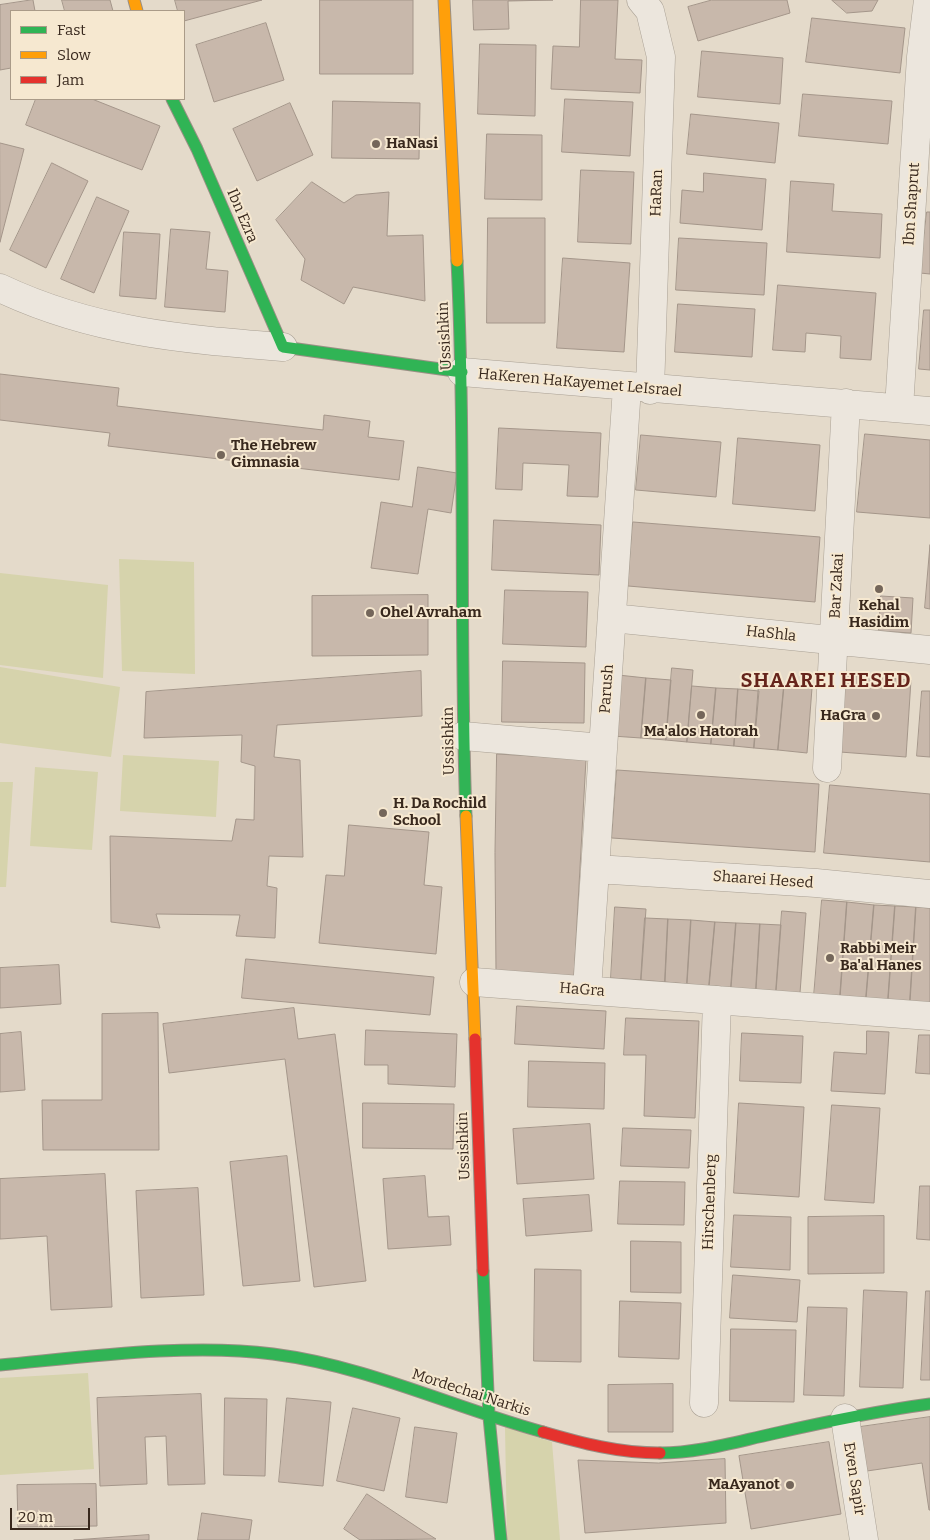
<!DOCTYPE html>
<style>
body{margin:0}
#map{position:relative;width:930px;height:1540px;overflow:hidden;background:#e4daca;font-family:Bitter,serif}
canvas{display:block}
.legend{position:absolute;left:10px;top:10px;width:175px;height:90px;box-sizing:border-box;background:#f6e8d0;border:1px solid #aa9b88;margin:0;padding:6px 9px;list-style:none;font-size:15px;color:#38281d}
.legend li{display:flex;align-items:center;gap:10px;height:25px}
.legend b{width:25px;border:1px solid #aa9b88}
.scale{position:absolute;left:10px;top:1508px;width:80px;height:22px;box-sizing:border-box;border:2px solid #38281d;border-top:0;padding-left:6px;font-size:15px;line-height:18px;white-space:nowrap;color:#38281d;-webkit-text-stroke:4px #f6e8d0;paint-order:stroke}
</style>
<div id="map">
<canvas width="930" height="1540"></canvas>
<ul class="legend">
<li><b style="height:6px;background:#30b455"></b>Fast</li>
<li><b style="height:6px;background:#ff9f0a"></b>Slow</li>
<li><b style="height:6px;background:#e5322d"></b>Jam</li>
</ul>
<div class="scale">20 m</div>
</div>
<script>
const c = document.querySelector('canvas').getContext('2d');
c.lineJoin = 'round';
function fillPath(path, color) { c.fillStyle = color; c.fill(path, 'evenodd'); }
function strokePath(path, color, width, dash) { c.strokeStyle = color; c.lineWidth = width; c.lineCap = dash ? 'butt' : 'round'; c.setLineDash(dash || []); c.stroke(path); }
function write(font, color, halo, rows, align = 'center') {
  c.font = font + ' Bitter,serif'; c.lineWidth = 4; c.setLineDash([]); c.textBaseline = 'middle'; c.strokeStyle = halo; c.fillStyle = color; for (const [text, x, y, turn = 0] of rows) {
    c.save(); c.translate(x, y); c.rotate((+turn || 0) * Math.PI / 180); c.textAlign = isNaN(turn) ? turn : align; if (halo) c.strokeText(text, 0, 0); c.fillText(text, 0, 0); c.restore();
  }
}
const green = new Path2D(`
 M119 559 194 562 195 674 122 671Z
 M0 573 108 585 103 678 0 665Z
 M0 667 120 687 111 757 0 743Z
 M123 755 219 761 216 817 120 811Z
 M35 767 98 772 92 850 30 846Z
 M0 782H13L6 887H0Z
 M88 1373 94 1469 0 1475V1378Z
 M505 1427 552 1442 560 1540H507Z`);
const building = new Path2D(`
 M33 0 35 11H11V68L0 70V5Z
 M62 0H110L113 11H65Z
 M175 0H262L184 21V11H178Z
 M320 0H413V74H320Z
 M473 0H553L508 1 509 29 474 30Z
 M581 0H618L615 59 642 60 640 93 551 89 553 46 579 47Z
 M712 0H787L790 13 698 41 688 7Z
 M832 0H878L872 11 847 13Z
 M812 18 905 28 900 73 806 62Z
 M266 23 284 80 214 102 196 45Z
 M480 44 536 45 535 116 478 114Z
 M702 51 783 58 780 104 698 97Z
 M803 94 892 101 888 144 799 136Z
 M36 99H92L160 126 142 170 26 125Z
 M565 99 633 102 630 156 562 152Z
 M333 101 420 103 419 159 332 158Z
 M290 103 313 155 257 181 233 129Z
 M691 114 779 123 775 163 687 154Z
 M487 134 542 135V200L485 199Z
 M0 143 24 149 0 242Z
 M52 163 88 181 46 268 10 250Z
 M581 170 634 172 631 244 578 242Z
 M704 173 766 179 762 230 680 223 682 190 703 192Z
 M791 181 834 184 832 211 882 214 880 258 787 252Z
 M312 182 344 203 356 195 389 192 387 236 423 235 425 301 353 287 344 304 301 280 305 259 276 220Z
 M97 197 129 211 94 293 61 279Z
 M927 212H930V274L920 273Z
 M488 218H545V323H487Z
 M171 229 210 232 206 269 228 271 225 312 165 307Z
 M124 232 160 234 156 299 120 296Z
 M679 238 767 243 764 295 676 290Z
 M563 258 630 263 624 352 557 348Z
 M778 285 876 293 871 360 840 358 841 336 806 333 805 352 773 350Z
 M678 304 755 309 752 357 675 352Z
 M924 310H930V370L919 369Z
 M0 374 119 388 117 406 323 430 324 415 370 421 368 437 404 441 399 480 108 446 110 433 0 420Z
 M499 428 601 433 598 497 567 496 569 465 523 463 522 490 496 489Z
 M865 434 930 440V518L857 512Z
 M641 435 721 442 716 497 636 490Z
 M738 438 820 445 815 511 733 504Z
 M418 467 457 473 451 513 428 509 418 574 371 568 381 502 412 507Z
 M494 520 601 525 599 575 492 570Z
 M633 522 820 537 815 602 628 586Z
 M930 545V609L925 608Z
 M505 590 588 592 586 647 503 644Z
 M428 595V655L312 656V596Z
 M881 596 913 598 911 633 879 631Z
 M503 661 585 663 584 723 502 722Z
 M672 668 693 670 687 742 666 740Z
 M421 671 422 716 277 725 274 757 300 760 303 857 269 856 267 886 277 888 275 938 236 936 240 915 156 914 160 928 111 922 110 836 232 841 236 819 254 820 255 766 241 762 242 735 144 738 146 692Z
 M618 675 646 678 641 738 612 736Z
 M845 675 911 680 906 757 840 752Z
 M646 678 671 680 666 740 641 738Z
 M759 684 784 686 778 750 754 748Z
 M692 686 716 688 711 744 687 742Z
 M784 686 812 688 807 753 778 750Z
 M716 688 738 689 734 746 711 744Z
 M738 689 759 691 754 748 734 746Z
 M922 691H930V757L917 756Z
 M497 754 586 759 574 976 496 972 495 853Z
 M617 770 819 784 815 852 612 838Z
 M830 785 930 794V862L824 853Z
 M349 825 429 832 424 885 442 887 436 954 319 943 326 875 344 876Z
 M822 900 847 902 840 998 814 996Z
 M847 902 874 905 866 999 840 998Z
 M874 905 895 906 888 1001 866 999Z
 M895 906 916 907 910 1002 888 1001Z
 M615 907 646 909 641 980 611 978Z
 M916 907 930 908V1004L910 1002Z
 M782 911 806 913 800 993 776 992Z
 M645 918 668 919 665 982 641 980Z
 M668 919 691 920 687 984 665 982Z
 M691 920 715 922 709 987 687 984Z
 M715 922 736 923 731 988 709 987Z
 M736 923 760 924 756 990 731 988Z
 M760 924 781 925 776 992 756 990Z
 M246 959 434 977 430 1015 242 998Z
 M59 965 61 1004 0 1008V968Z
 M517 1006 606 1011 604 1049 515 1044Z
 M294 1008 298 1039 335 1034 366 1281 314 1287 285 1059 169 1073 163 1024Z
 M158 1013 159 1150H43L42 1100H102V1014Z
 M626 1018 699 1021 695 1118 644 1116 646 1055H624Z
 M366 1030 457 1034 455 1087 388 1084V1065H365Z
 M867 1031 889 1032 885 1094 831 1091 834 1052 866 1054Z
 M21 1032 25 1090 0 1092V1034Z
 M742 1033 803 1036 801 1083 740 1081Z
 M919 1035H930V1074L916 1073Z
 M529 1061 605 1063 604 1109 528 1107Z
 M363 1103 454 1104 453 1149 363 1148Z
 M739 1103 804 1107 799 1197 734 1193Z
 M832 1105 880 1108 874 1203 825 1200Z
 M590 1124 594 1179 517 1184 513 1129Z
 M623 1128 691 1130 689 1168 621 1166Z
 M287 1156 300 1281 243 1286 230 1162Z
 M105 1174 112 1307 51 1310 47 1236 0 1239V1179Z
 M425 1176 428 1217 449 1216 451 1245 388 1249 383 1179Z
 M620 1181 685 1182 684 1225 618 1224Z
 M920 1186H930V1240L917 1239Z
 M198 1188 204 1295 141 1298 136 1191Z
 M589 1195 592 1231 526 1236 523 1199Z
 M734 1215 791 1217 790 1270 731 1267Z
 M884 1216V1273L808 1274V1217Z
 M631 1241 681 1242V1293L631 1292Z
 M535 1269 581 1270V1362L534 1361Z
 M733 1275 800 1280 797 1322 730 1318Z
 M864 1290 907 1292 903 1388 860 1387Z
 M926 1291H930V1380H921Z
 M620 1301 681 1303 679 1359 619 1357Z
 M808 1307 847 1308 844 1396 804 1395Z
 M731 1329 796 1330 794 1402 730 1401Z
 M673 1384V1432H608V1385Z
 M201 1394 205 1484 168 1485 166 1436 145 1437 147 1484 100 1486 97 1398Z
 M225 1398 267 1399 265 1476 224 1475Z
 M287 1398 331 1402 323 1486 279 1482Z
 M353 1408 400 1418 384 1491 337 1481Z
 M930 1417V1510H929L922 1463 867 1471 860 1427Z
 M415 1427 457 1433 447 1503 406 1497Z
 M829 1442 841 1514 751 1529 739 1456Z
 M725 1459 726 1523 585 1533 578 1460 658 1463Z
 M96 1484 97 1526 18 1527 17 1485Z
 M367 1494 423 1531 436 1539 360 1540 344 1529Z
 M202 1513 252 1520 249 1540H198Z
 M149 1535V1540H74Z`);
const street = new Path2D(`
 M641 0 650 11 661 57 650 390
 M0 288C93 332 182 339 283 347
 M462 372 930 411
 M899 408 921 57 928 0
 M612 618 930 650
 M463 736 603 748
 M827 768 846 403
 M596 869 816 883 930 894
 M474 982 930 1016
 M587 990 627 387
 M704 1403 717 1000
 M845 1418 864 1540`);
const fast = new Path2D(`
 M172 99 197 149 283 347 462 372
 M457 261C466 446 459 631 466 816
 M483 1271 489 1417 501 1540
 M0 1365C86 1357 188 1343 273 1354 367 1366 452 1407 543 1432
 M660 1453C698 1453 735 1442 772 1434 825 1422 877 1411 930 1404`);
const slow = new Path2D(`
 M134 0 137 11
 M444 0 457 261
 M466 816 475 1039`);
const jam = new Path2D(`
 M475 1039 483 1271
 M543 1432C581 1443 619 1453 660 1453`);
const markers = [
 [376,144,5,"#74665a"],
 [221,455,5,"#74665a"],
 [879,589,5,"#74665a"],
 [370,613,5,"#74665a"],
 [701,715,5,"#74665a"],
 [876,716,5,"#74665a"],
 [383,813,5,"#74665a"],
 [830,958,5,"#74665a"],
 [790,1485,5,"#74665a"]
];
const poiNames = [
 ["HaNasi",386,144],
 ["The Hebrew",231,446],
 ["Gimnasia",231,463],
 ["Kehal",879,606,"center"],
 ["Hasidim",879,623,"center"],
 ["Ohel Avraham",380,613],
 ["HaGra",866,716,"right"],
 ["Ma'alos Hatorah",701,732,"center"],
 ["H. Da Rochild",393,804],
 ["School",393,821],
 ["Rabbi Meir",840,949],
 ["Ba'al Hanes",840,966],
 ["MaAyanot",780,1485,"right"]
];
const streetNames = [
 ["HaRan",657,193,-88],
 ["Ibn Shaprut",912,204,-86],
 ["Ibn Ezra",242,216,67],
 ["Ussishkin",445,336,-93],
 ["HaKeren HaKayemet LeIsrael",580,383,5],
 ["Bar Zakai",837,586,-87],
 ["HaShla",771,634,6],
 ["Parush",607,689,-86],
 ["Ussishkin",449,741,-91],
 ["Shaarei Hesed",763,880,4],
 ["HaGra",582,990,4],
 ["Ussishkin",464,1146,-92],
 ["Hirschenberg",710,1202,-88],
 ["Mordechai Narkis",471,1393,18],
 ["Even Sapir",854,1479,81]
];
const districtNames = [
 ["SHAAREI HESED",826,681]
];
fillPath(green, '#d6d3ac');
fillPath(building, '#c8b8ab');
strokePath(building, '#a4968a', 1);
strokePath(street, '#a9a094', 29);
strokePath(fast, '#998f84', 13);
strokePath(slow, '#998f84', 13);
strokePath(jam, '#998f84', 13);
strokePath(street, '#ece6dd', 28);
strokePath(fast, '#30b455', 11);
strokePath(slow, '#ff9f0a', 11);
strokePath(jam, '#e5322d', 11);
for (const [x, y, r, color] of markers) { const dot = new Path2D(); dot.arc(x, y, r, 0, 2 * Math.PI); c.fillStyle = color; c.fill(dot); strokePath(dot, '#f6e8d0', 2); }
write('bold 15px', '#38281d', '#f6e8d0', poiNames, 'left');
write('15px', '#38281d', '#f6e8d0', streetNames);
c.letterSpacing = '1px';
write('bold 20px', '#66241b', '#f6e8d0', districtNames);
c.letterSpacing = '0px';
</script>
